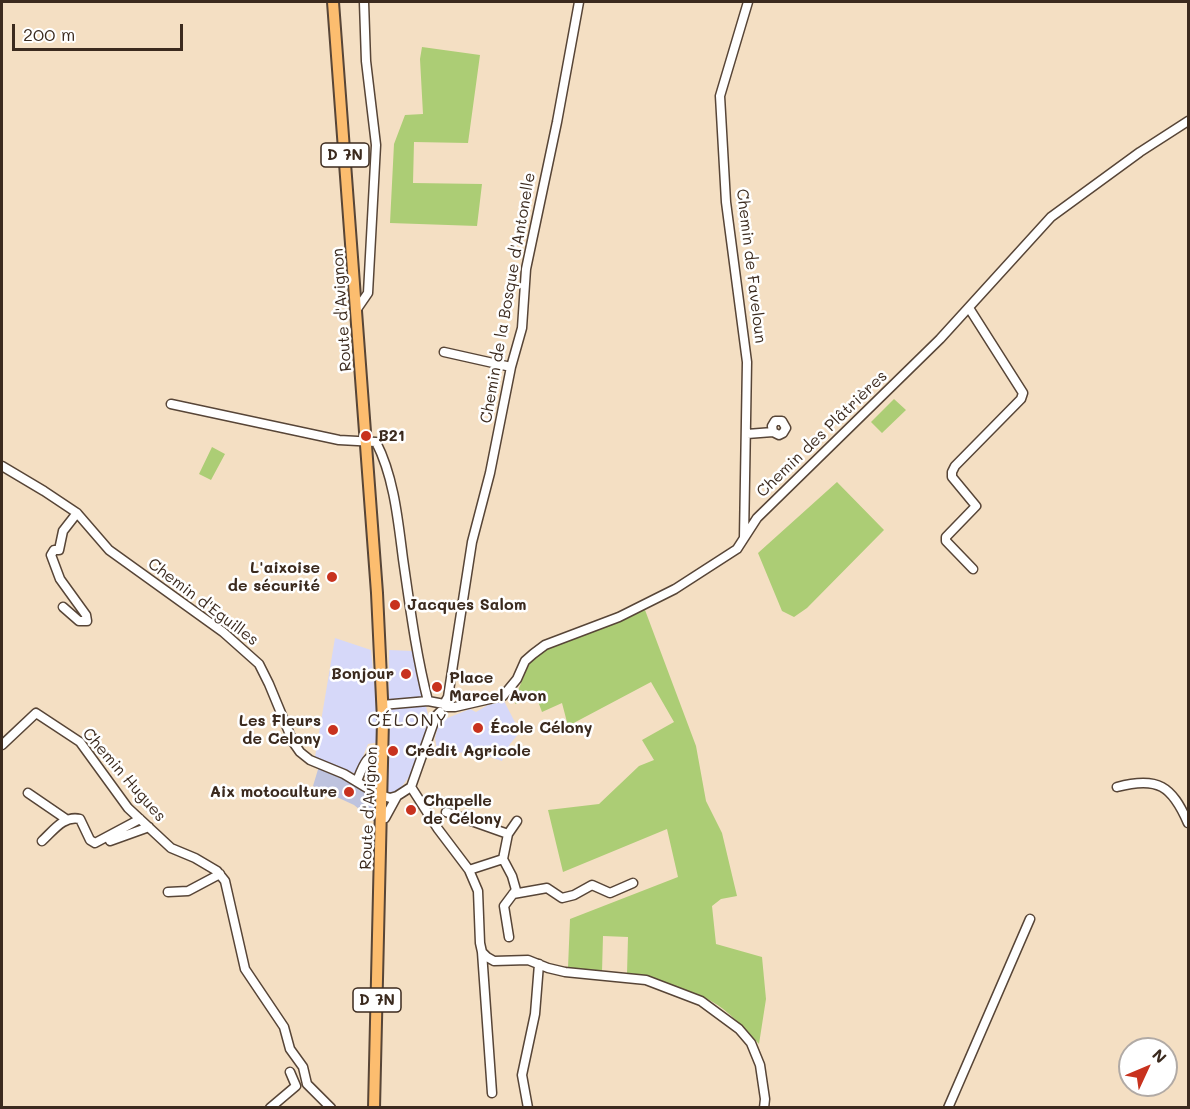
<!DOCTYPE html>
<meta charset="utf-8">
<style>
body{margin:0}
#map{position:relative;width:1190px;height:1109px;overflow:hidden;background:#f4dfc3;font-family:Mali,sans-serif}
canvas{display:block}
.frame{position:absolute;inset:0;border:3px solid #3b2a1e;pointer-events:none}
.north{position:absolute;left:1118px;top:1037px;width:60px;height:60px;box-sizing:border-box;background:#fff;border:2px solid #b1aaa5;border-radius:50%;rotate:46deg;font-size:16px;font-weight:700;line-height:24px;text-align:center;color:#3b2a1e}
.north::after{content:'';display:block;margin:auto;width:21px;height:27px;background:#c8321e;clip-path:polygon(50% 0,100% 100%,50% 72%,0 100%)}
.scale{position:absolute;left:12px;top:24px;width:171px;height:27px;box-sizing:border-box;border:3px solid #3b2a1e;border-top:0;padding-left:8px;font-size:18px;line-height:21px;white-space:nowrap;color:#3b2a1e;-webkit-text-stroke:4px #fff;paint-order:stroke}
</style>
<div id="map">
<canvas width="1190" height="1109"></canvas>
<div class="frame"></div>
<div class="north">N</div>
<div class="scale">200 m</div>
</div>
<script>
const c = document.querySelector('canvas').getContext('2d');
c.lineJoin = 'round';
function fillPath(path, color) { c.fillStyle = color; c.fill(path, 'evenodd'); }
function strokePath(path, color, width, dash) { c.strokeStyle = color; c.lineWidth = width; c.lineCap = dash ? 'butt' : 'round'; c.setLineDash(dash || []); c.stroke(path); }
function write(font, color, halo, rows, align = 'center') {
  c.font = font + ' Mali,sans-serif'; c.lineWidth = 5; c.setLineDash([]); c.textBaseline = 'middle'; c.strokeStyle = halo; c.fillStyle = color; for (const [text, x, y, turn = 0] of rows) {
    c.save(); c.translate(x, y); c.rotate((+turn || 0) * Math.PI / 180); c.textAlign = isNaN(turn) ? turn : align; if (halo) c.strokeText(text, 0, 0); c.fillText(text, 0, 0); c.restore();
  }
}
const built = new Path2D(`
 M335 638 371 650 380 742 368 744 356 774 315 757Z
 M389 650 413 651 429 719 415 769 396 794 388 792Z
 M504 701 520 732 510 744 502 761 484 755 437 750 435 738 438 725 445 719 470 709 476 712 488 705Z`);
const industrial = new Path2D(`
 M319 766 352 781 375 795V822L354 805 313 786Z`);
const green = new Path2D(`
 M422 47 480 55 468 143 414 142 413 183 482 184 477 226 390 223 394 144 405 115 423 114 420 59Z
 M894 399 906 410 882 433 871 422Z
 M212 447 225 454 211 480 199 474Z
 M837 482 884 530 807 608 794 617 782 611 758 553Z
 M645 610 696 746 706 801 722 833 737 896 721 899 712 906 716 944 762 957 766 999 759 1044C744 1028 730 1012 711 1001 692 990 649 977 627 974L628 937 603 936 602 972 568 968 570 919 678 877 667 829 563 872 548 810 599 804 639 766 654 760 642 740 674 722 651 682 568 726 562 703 542 712 536 696 515 704 519 688 529 664 533 656 545 649Z`);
const minor = new Path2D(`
 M969 308 1023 393 1021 399 955 466 952 472V477L976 506 946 537V541L973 569
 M357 309 368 293 376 145 366 61 364 2
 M444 352 511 367
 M171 404 339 440 376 442C394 477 398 520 403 559 410 607 416 654 428 701
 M775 421H782L786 428 783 433 779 435 773 432 772 426Z
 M747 434 773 432
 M2 466 44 491 77 513 109 550 223 632 259 664 269 684 293 742 300 752 310 760 344 774 377 794 390 798 397 796
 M744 538 747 362 726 202 720 96 748 2
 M63 607 79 621H87L86 615 60 579 51 555 54 550H59L63 531 77 513
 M444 704 448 697 472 542 490 473 511 367 522 328 526 269 557 122 579 2
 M382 705 428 701 444 704 446 707H455L503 696 517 679 525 661 533 654 545 645 619 617 675 589 737 549 757 518 940 339 1051 217 1140 152 1188 121
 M2 745 36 713 80 742 128 808 171 848 195 858 217 871 225 881 245 969 284 1027 290 1049 303 1067 307 1084 331 1108
 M357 781C363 766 366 755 383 750
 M411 787 438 829 469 870 478 891 480 943 482 952 487 957 494 961 528 960 548 968 565 972 646 980 701 1001 739 1029 751 1043 760 1065 765 1099 764 1108
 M411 787 436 716 440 712
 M1117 787C1158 776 1172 786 1188 823
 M28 793 66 819
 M446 812 508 834
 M385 818 397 796 411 787
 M42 841C53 831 64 815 80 819L90 840 95 843 140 819
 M110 841 149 827
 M503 859 512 876 516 890 504 906 509 937
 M469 870 503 859 508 834 517 821
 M168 892 188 891 220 874
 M513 894 547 888 562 898 574 895 592 885 610 893 633 883
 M482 952 492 1093
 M270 1108 296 1086 290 1072
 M528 1108 522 1075 535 1014 539 964
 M948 1108 1030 919`);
const major = new Path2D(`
 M333 2 377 593 383 720 374 1108`);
const markers = [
 [366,436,6,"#c8321e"],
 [332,577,6,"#c8321e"],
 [395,605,6,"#c8321e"],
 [406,674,6,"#c8321e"],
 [437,687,6,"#c8321e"],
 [478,728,6,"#c8321e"],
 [333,730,6,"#c8321e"],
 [393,751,6,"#c8321e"],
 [349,792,6,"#c8321e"],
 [411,810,6,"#c8321e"]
];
const shields = [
 [345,155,48],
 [377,1000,48]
];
const shieldNames = [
 ["D 7N",345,155],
 ["D 7N",377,1000]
];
const streetNames = [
 ["Chemin de Faveloun",751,266,83],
 ["Chemin de la Bosque d'Antonelle",508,298,-80],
 ["Route d'Avignon",342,310,-94],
 ["Chemin des Plâtrières",822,434,-44],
 ["Chemin d'Eguilles",203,602,37],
 ["Chemin Hugues",124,775,49],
 ["Route d'Avignon",369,808,-87]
];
const poiNames = [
 ["B21",378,436],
 ["L'aixoise",320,568,"right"],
 ["de sécurité",320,586,"right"],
 ["Jacques Salom",407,605],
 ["Bonjour",394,674,"right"],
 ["Place",449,678],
 ["Marcel Avon",449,696],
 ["Les Fleurs",321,721,"right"],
 ["de Celony",321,739,"right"],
 ["École Célony",490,728],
 ["Crédit Agricole",405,751],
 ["Aix motoculture",337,792,"right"],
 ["Chapelle",423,801],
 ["de Célony",423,819]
];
const neighbourhoodNames = [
 ["CÉLONY",408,720]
];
fillPath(built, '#d6d8f9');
fillPath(industrial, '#bec3de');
fillPath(green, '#accd75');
strokePath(minor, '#574537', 11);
strokePath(major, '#574537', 14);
strokePath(minor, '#fff', 8);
strokePath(major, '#fcbd6f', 10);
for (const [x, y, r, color] of markers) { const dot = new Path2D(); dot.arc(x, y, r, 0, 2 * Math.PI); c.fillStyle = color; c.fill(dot); strokePath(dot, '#fff', 2); }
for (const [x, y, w] of shields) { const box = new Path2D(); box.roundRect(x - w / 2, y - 12, w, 24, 4.5); c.fillStyle = '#fff'; c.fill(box); strokePath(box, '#3b2a1e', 1.5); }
write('bold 15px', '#3b2a1e', null, shieldNames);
write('16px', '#3b2a1e', '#fff', streetNames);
write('bold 16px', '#3b2a1e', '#fff', poiNames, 'left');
c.letterSpacing = '1.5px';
write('18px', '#3b2a1e', '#fff', neighbourhoodNames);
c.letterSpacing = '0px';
</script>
